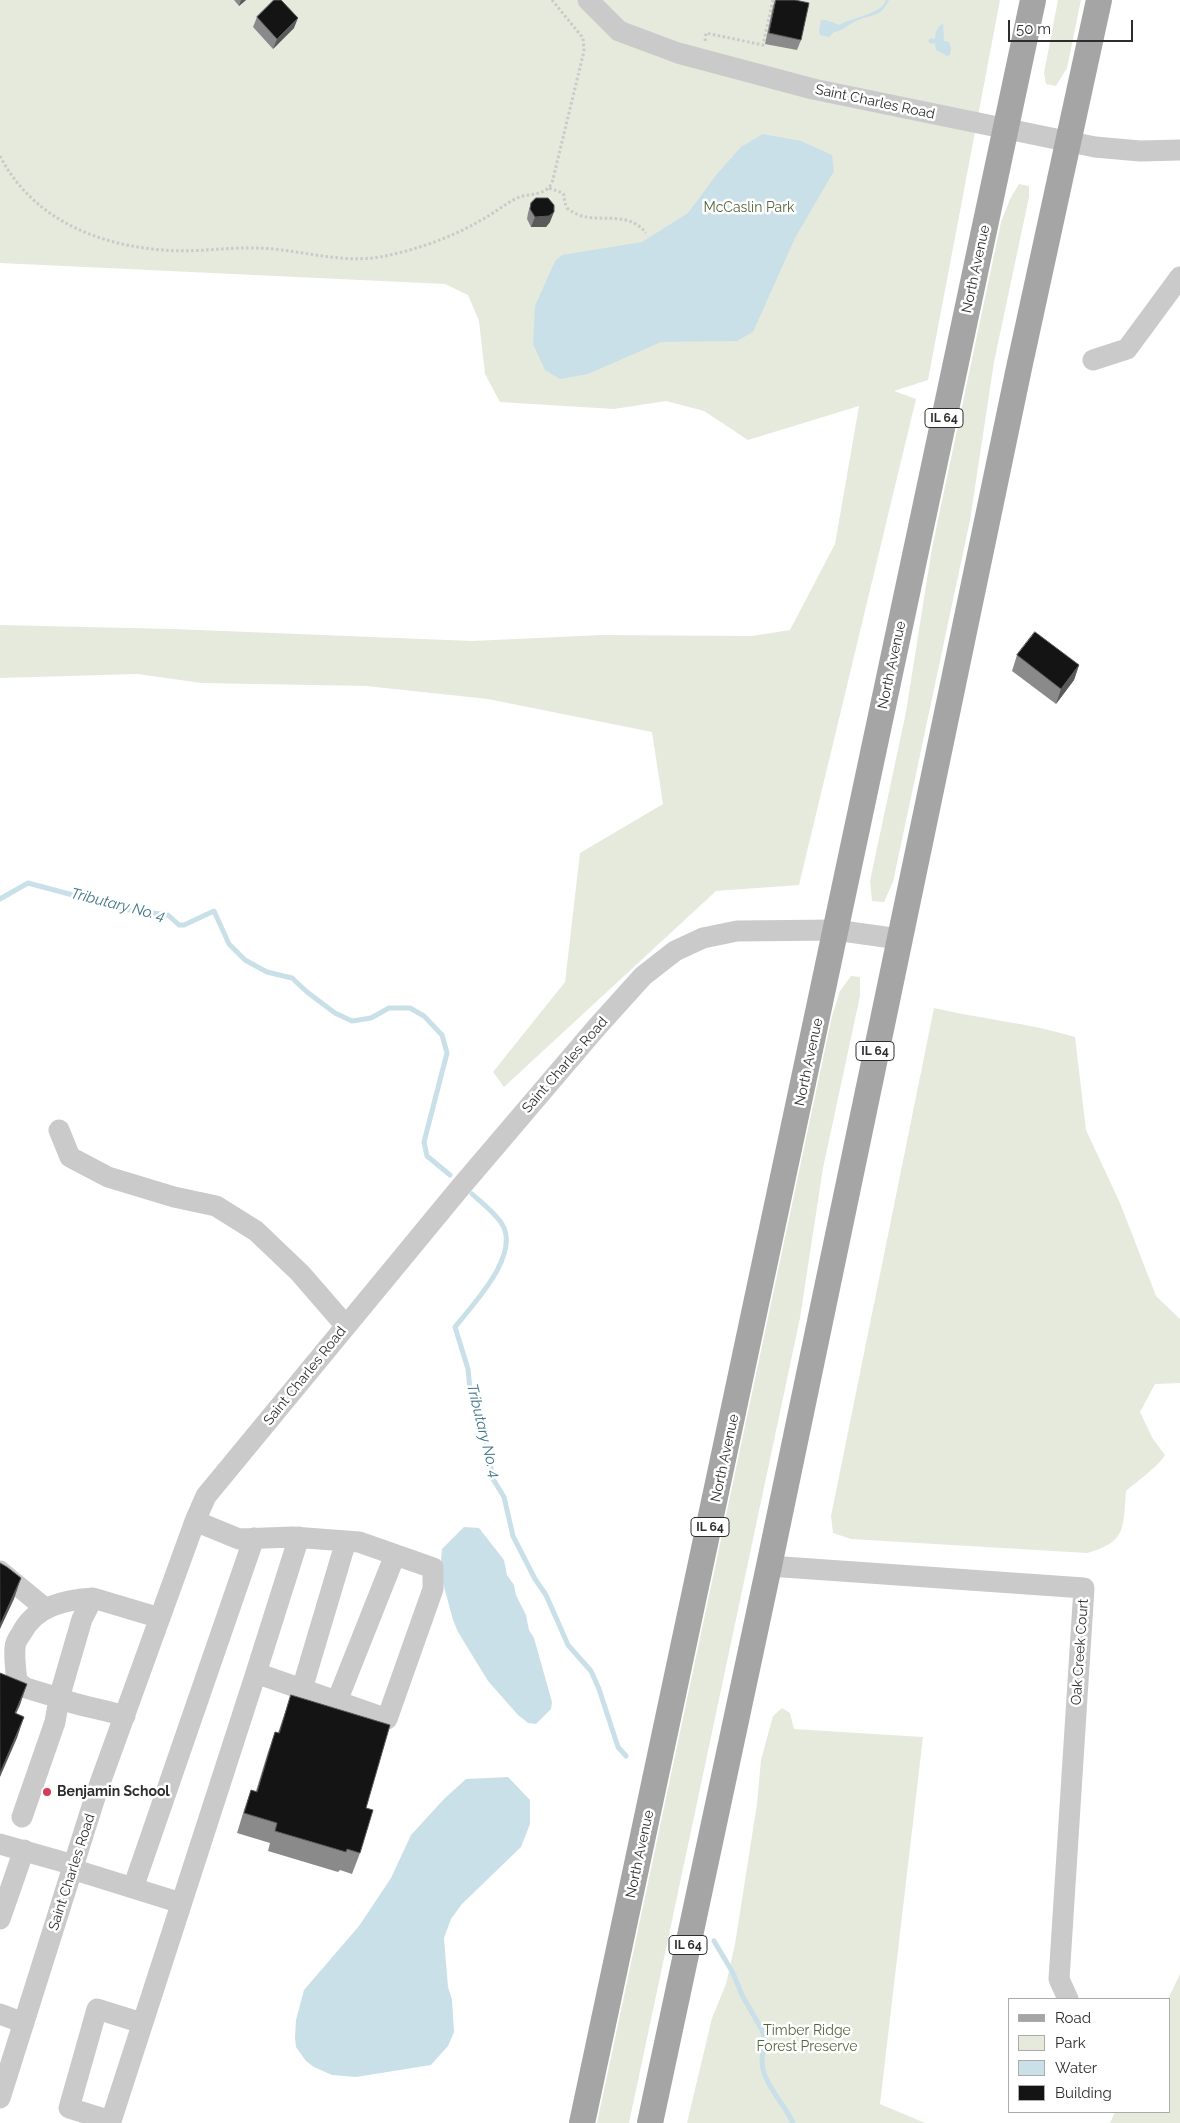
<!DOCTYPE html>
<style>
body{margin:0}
#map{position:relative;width:1180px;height:2123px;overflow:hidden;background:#fff;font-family:Raleway,sans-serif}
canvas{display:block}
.legend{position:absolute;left:1008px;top:1998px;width:162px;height:115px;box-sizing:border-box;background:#fff;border:1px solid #ababab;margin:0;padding:6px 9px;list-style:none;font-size:15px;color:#2d2d2d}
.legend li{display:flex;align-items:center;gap:10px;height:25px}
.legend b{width:25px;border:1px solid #ababab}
.scale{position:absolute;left:1008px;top:20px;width:125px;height:22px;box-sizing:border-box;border:2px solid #2d2d2d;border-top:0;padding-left:6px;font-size:15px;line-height:18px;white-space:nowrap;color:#2d2d2d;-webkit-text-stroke:4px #fff;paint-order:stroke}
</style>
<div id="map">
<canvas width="1180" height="2123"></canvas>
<ul class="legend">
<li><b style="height:6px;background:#a5a5a5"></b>Road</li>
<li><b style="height:14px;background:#e5eadc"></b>Park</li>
<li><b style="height:14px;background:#c9e0e9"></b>Water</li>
<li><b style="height:14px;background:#141414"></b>Building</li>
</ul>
<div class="scale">50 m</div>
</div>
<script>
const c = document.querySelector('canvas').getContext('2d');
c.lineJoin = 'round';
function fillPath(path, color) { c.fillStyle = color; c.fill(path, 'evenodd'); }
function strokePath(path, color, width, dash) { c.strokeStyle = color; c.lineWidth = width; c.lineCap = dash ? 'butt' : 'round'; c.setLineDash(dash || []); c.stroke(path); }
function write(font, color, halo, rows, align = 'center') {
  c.font = font + ' Raleway,sans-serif'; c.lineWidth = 5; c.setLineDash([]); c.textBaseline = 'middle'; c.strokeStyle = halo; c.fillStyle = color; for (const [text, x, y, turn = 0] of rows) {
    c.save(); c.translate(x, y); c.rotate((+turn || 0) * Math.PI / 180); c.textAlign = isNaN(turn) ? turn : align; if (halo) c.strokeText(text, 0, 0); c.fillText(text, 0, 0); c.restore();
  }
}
const green = new Path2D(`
 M0 0H1000L928 380 894 391 916 399 799 885 716 891 504 1087 493 1072 565 982 580 853 663 804 652 732 488 699 366 686 202 683 137 674 0 678V625L173 629 472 641 602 635 752 636 790 630 835 544 859 406 748 440 704 411 666 401 614 409 500 402 485 374 479 321 468 295 445 284 0 263Z
 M1058 0H1081L1067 68 1056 86 1046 84 1044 73Z
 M1019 184 1029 186V197L994 362 970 520 893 882 884 902 872 901 870 881 906 712 932 548 1001 222 1010 199Z
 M851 976 860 977V996L823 1168 800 1318 629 2123H597L832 1016 840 991Z
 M934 1008C981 1019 1029 1023 1075 1037L1086 1130 1120 1203 1156 1296 1180 1319V1383L1155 1384 1140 1412 1153 1439 1165 1455C1159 1466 1136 1482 1126 1491 1123 1528 1127 1542 1087 1553L851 1539 833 1533 831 1516Z
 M782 1708 790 1713 794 1729 923 1737 880 2104 925 2123H687L712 2018 726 1984 735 1944 757 1804 761 1760 773 1716Z
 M1180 1974V2123H1110L1115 2112H1169L1168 1999Z`);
const water = new Path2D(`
 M886 0H889C881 18 871 14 856 21 848 25 842 31 834 32L829 37 820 35 819 31 821 20H826L839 25C853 17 882 14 886 0Z
 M943 23 944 41 949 42 951 48 950 55 947 56 936 50C934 40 934 29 943 23Z
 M763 134 801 141 832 155 834 171 795 238 753 332 737 341 661 342 588 374 560 379 545 370 533 344 535 306 555 261 562 255 642 242 688 213 717 174 741 147Z
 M464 1527 479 1528 504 1560 507 1575 514 1585 516 1595 526 1615 529 1630 534 1638 552 1702 551 1709 536 1724 528 1723 518 1715 488 1681 458 1632 453 1620 440 1572 442 1549Z
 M508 1777 530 1800V1824L521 1847 462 1904 451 1919 444 1938 448 1987 452 2000 454 2032 448 2046 431 2065 356 2077 332 2075 314 2067 306 2061 296 2047 295 2038 296 2020 304 1990 359 1926 391 1878 411 1835 444 1799 466 1779Z`);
const stream = new Path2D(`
 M931 41H934
 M0 899 28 883 129 910 168 915 179 925H184L214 911 229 944 245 960 267 972 292 978 307 992 335 1013 352 1021 371 1018 389 1008H410L424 1016 442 1035 447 1053 424 1142 427 1156 450 1175
 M472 1194C482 1203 495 1213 502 1224 521 1255 473 1304 455 1327L468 1369 470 1389 486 1441 493 1479 504 1497 513 1536 535 1579 546 1595 568 1645 591 1671 599 1689 618 1747 626 1756
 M714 1941 733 1973 742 1995 762 2030 766 2045C751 2074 782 2098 793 2123`);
const path = new Path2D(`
 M705 41 706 33 763 45 773 0
 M0 156C32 218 96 245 163 250 194 253 226 247 257 248 300 249 341 265 385 256 419 249 453 237 483 219 494 213 504 205 515 199 528 192 543 198 552 183L584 51 583 38 552 0
 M549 188C571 196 560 191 567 208 591 229 625 206 646 233`);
const minor = new Path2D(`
 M588 0 619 31 678 53 813 89 1095 147 1140 151 1180 150
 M1093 360 1127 349 1180 277
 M59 1130 70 1157 108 1177 174 1197 216 1206 256 1231 300 1273 346 1326
 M769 1566 1084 1588 1059 1979 1068 1999
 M0 1571 46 1609
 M256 1673 299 1537
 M302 1689 346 1541
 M337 1701 395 1555
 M125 1716C103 1709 80 1707 59 1698L82 1619 93 1598 160 1618
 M22 1817 55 1722 59 1698 26 1688 17 1682C16 1671 14 1659 15 1648 15 1643 18 1638 21 1634 35 1606 64 1600 93 1598
 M0 1844 74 1865
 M72 1869 181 1903
 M133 1888 254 1538
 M0 1919 24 1850
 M0 2014 24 2023
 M142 2023 97 2009 69 2108 111 2121 256 1673 387 1719 433 1589V1568L359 1542 293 1537 239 1539 195 1521
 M0 2098 96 1794 195 1521 206 1496 459 1189 597 1027 643 976 675 951 703 938 737 931 835 930 899 939`);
const major = new Path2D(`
 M582 2123 1033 0
 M650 2123 769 1566 1019 368 1099 0`);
const wall = new Path2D(`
 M234 0H246L239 6Z
 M775 0H795L801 40 797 50 765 44 773 6Z
 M257 17 294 28 273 49 253 27Z
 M531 203 550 222 546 227H531L527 219 528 213Z
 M1017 655 1079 665 1074 680 1056 704 1012 671Z
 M291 1695 366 1808 360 1853 352 1874 340 1870 338 1872 268 1851 270 1843 237 1833 244 1810 251 1790 256 1791 268 1752 275 1732 278 1733Z`);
const shadedWall = new Path2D(`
 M241 0H246L239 6Z
 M298 18 294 28 273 49 277 39Z
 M554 212 550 222 546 227H531L535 217Z
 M1079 665 1074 680 1056 704 1061 689Z
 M21 1578 14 1599 0 1629V1625Z
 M27 1684 20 1705 7 1733 15 1713Z
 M24 1717 17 1738 0 1777V1773Z`);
const building = new Path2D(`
 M274 0H281L298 18 277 39 257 17Z
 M776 0H795L809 3 801 40 769 33Z
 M536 198H548L554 205V212L549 216 535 217 530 209 531 203Z
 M1035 632 1079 665 1061 689 1017 655Z
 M0 1563 7 1567 21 1578 0 1625Z
 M0 1673 27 1684 15 1713 24 1717 0 1773Z
 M291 1695 390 1725 366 1808 373 1810 360 1853 347 1849 346 1852 275 1831 277 1823 244 1813 251 1790 257 1792 275 1732 279 1733Z`);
const markers = [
 [47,1792,5,"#d83b5a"]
];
const shields = [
 [944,418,38],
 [875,1051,38],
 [710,1527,38],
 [688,1945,38]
];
const shieldNames = [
 ["IL 64",944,418],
 ["IL 64",875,1051],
 ["IL 64",710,1527],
 ["IL 64",688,1945]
];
const streetNames = [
 ["Saint Charles Road",875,102,12],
 ["North Avenue",976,269,-78],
 ["North Avenue",892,665,-78],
 ["North Avenue",809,1062,-78],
 ["Saint Charles Road",565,1065,-49],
 ["Saint Charles Road",305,1376,-51],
 ["North Avenue",725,1458,-78],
 ["Oak Creek Court",1080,1652,-86],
 ["North Avenue",640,1854,-78],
 ["Saint Charles Road",72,1872,-72]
];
const parkNames = [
 ["McCaslin Park",749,208],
 ["Timber Ridge",807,2031],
 ["Forest Preserve",807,2047]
];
const poiNames = [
 ["Benjamin School",57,1792]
];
const waterNames = [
 ["Tributary No. 4",118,905,14],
 ["Tributary No. 4",483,1431,76]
];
fillPath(green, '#e5eadc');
fillPath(water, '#c9e0e9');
strokePath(stream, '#c9e0e9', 5);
strokePath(path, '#cacaca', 3, [2.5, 2.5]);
strokePath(minor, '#cacaca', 21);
strokePath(major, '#a5a5a5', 26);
fillPath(wall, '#8a8a8a');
fillPath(shadedWall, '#5a5a5a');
fillPath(building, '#141414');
strokePath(building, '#5a5a5a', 1);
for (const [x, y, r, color] of markers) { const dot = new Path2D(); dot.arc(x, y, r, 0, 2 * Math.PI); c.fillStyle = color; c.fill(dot); strokePath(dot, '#fff', 2); }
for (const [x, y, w] of shields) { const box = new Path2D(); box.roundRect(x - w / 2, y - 9.5, w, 19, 4); c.fillStyle = '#fff'; c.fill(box); strokePath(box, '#2d2d2d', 1); }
write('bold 12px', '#2d2d2d', null, shieldNames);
write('14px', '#2d2d2d', '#fff', streetNames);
write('14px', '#55663e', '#fff', parkNames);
write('bold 14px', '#2d2d2d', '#fff', poiNames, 'left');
write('italic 15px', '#417689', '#fff', waterNames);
</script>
